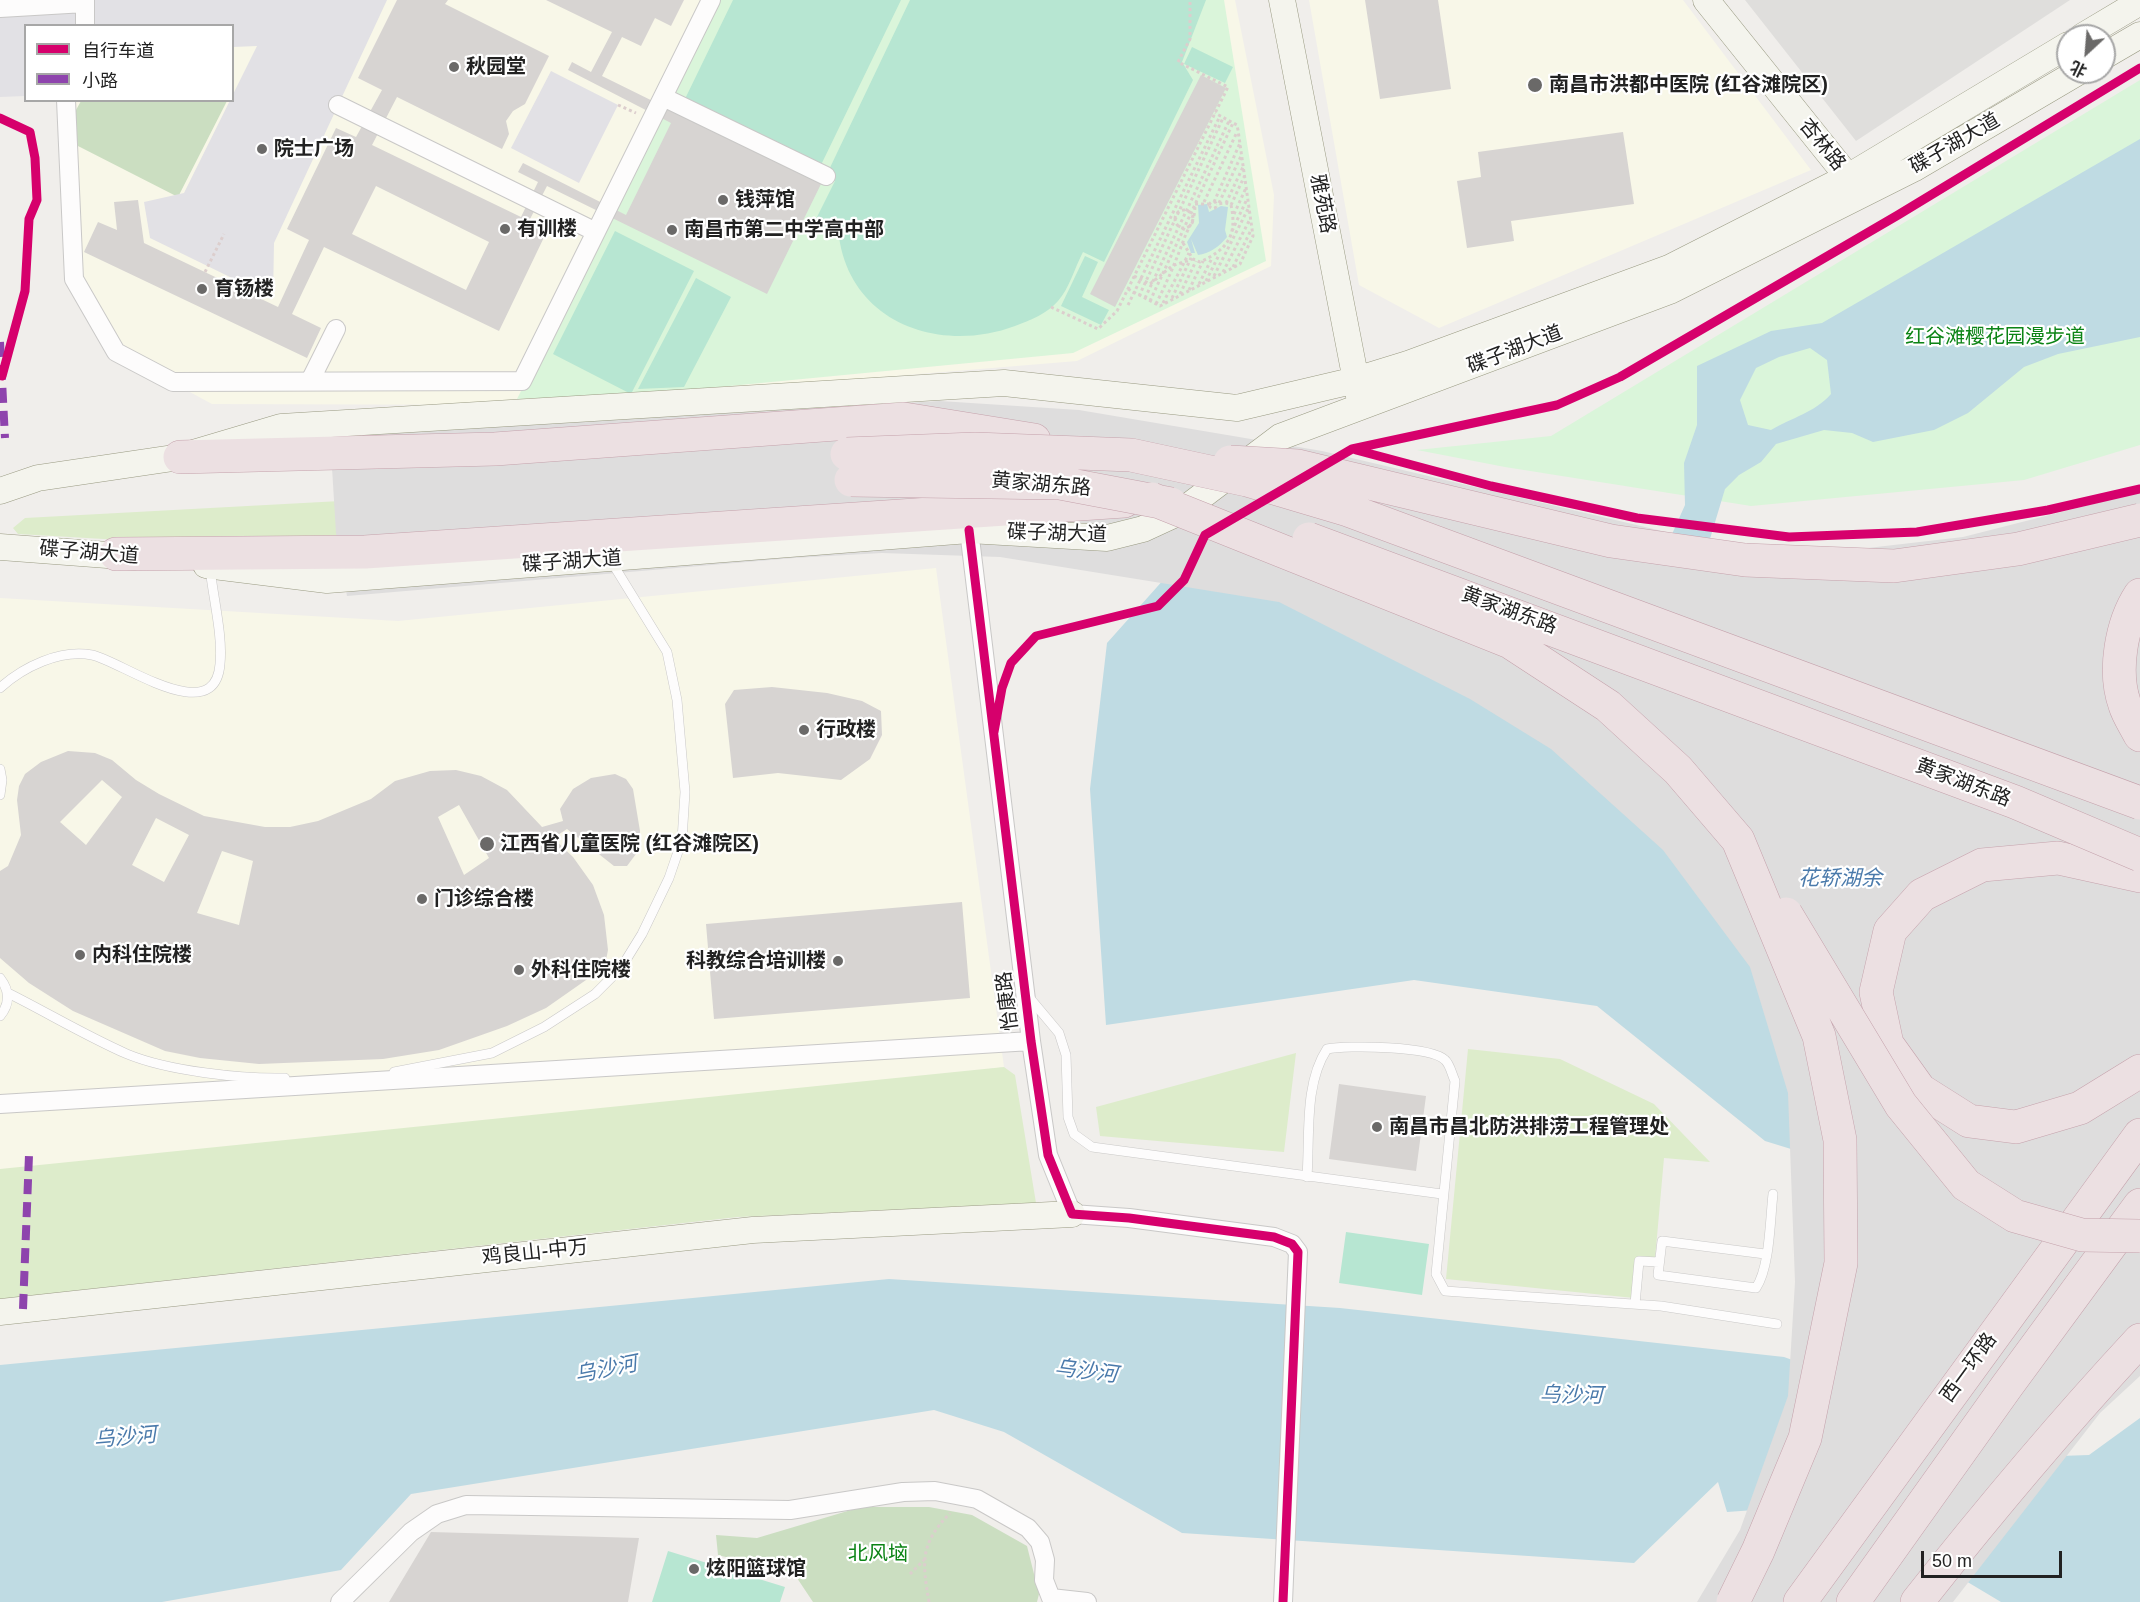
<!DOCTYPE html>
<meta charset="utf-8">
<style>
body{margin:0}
#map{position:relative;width:2140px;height:1602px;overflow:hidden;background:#f0eeeb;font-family:Helvetica,"Noto Sans SC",sans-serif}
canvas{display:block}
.legend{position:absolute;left:24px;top:24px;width:210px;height:78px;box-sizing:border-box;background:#fff;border:2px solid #a7a7a7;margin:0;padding:8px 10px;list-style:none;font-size:18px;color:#222}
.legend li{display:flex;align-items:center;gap:12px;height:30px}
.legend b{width:30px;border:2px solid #a7a7a7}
.north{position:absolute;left:2056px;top:24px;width:60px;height:60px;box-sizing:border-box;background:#fff;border:2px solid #a7a7a7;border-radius:50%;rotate:206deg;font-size:16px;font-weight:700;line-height:24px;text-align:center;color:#222}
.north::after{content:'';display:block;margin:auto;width:21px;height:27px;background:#6a6968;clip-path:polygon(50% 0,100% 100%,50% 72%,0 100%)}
.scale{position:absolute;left:1921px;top:1551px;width:141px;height:27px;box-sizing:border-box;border:3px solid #222;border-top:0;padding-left:8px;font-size:18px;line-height:21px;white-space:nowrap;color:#222;-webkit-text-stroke:4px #fff;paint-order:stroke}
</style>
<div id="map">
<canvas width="2140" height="1602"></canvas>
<ul class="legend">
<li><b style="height:8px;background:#d6006c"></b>自行车道</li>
<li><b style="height:8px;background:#8e44ad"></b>小路</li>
</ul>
<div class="north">北</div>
<div class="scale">50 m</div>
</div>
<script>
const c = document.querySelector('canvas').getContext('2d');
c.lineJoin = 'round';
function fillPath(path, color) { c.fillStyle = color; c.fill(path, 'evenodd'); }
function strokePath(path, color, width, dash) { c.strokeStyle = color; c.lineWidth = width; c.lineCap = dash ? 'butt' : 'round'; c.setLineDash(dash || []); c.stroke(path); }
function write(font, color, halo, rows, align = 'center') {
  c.font = font + ' Helvetica,"Noto Sans SC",sans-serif'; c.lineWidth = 4.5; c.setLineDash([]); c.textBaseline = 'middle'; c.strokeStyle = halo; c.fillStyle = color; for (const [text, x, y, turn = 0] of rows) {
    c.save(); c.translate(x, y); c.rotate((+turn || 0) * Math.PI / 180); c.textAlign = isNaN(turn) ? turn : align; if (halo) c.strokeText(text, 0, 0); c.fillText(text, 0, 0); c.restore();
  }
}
const residential = new Path2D(`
 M1745 0H2070L1856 141Z`);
const education = new Path2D(`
 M61 0H1235L1274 195 1271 266 1077 361 543 405 212 404 116 352 74 279 66 101 232 100V26Z
 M1309 0H1683L1811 170 1439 328 1359 285Z
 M936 568 1004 1067 438 1141 0 1176V598L398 621Z`);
const grass = new Path2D(`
 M841 474 846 509 241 547 18 534 13 528 25 518Z
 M1468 1049 1560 1059 1654 1104 1710 1162 1664 1158 1655 1259 1638 1257 1634 1298 1446 1279Z
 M1296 1053 1284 1152 1100 1136 1096 1107Z
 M1004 1067 1015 1075 1036 1203 738 1217 0 1299V1169Z`);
const forest = new Path2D(`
 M81 101H227L178 197 78 146 71 119Z
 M861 1507H929L972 1515 1027 1546 1039 1594 1037 1602H813L795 1575 718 1555 716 1535 757 1538Z`);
const park = new Path2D(`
 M718 0H1224L1266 261 1073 353 657 393 517 399Z
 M2140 80V445L2024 480 1751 506 1505 467 1417 450 1551 436Z`);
const pitch = new Path2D(`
 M733 0H901L820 167 684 101Z
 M910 0H1206L1182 62 1193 80 1104 262 1083 252C1075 267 1069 289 1058 301 1047 314 1030 320 1015 326 940 354 851 323 839 237L814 223 835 181 826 176Z
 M1192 47 1233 67 1225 83 1184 64Z
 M615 231 694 271 631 394 553 354Z
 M1085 256 1098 262 1082 297 1109 310 1101 325 1061 306Z
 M696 278 731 297 684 387 638 389Z
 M1346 1232 1429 1244 1422 1295 1339 1283Z
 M668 1551 785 1587 780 1602H652Z`);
const plaza = new Path2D(`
 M0 0H387L274 243 273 298 150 238 144 202 184 193 257 46 233 47 232 26H26L25 96 0 97Z
 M551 71 618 105 579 183 511 148Z`);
const water = new Path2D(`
 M2140 139V337L2058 354 2024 367 1968 413 1934 430 1873 442 1852 433 1824 430 1776 444 1761 462 1739 475 1725 489 1688 612 1882 1177 1765 1141 1597 1006 1414 980 1106 1025 1090 789 1107 643 1190 550 1640 606 1685 505 1684 463 1697 425V366L1771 331 1822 323ZM1810 348 1827 360 1831 394C1814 413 1793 417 1771 430L1748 425 1740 400 1756 368 1779 357Z
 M1207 204 1209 212 1221 206 1228 207 1225 230 1227 237C1220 246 1209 254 1198 255L1191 239 1195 253H1191L1187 242 1199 223 1198 205Z
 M889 1279 1340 1308 1784 1357 2060 1456 2089 1455 2140 1418V1602H2001L1837 1504 1727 1512 1718 1482 1634 1563 1182 1533 1004 1432 934 1410 411 1494 341 1570 162 1602H0V1365Z`);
const pier = new Path2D(`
 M940 401 1079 410 1322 451 1696 539 1833 552 1963 537 2140 492V1376L2100 1413 1953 1602H1697L1740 1530 1788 1396 1795 1282 1788 1093 1750 967 1663 850 1551 749 1470 699 1279 602 1000 557 882 553 794 558 347 596 336 533 330 435Z`);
const building = new Path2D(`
 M397 0H448L445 4 549 56 525 104 513 111 506 121 509 134 502 149 397 97 372 145 521 217 538 182 518 172 523 163 626 215 671 123 568 70 572 62 591 72 612 32 546 0H684L671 26 655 18 641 46 622 37 602 76 821 184 767 294 547 186 529 221 548 229 499 331 324 247 292 314 321 328 307 358 84 252 98 222 117 230 114 202 138 200 144 243 278 307 309 240 287 229 336 128 356 137 382 90 358 78ZM376 186 489 242 466 290 352 234Z
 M1365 0H1438L1451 89 1380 99Z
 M1201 75 1226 88 1115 307 1090 294Z
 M1623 132 1634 204 1511 221 1514 241 1467 248 1457 181 1481 177 1478 152Z
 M772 687 827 693 862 701 881 711 882 735 870 759 841 780 778 773 733 778 725 704 734 690Z
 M68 751 95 753 112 760 136 780 159 794 204 816 265 827H290L318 821 371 799 395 781 430 771 456 770 481 776 507 790 542 827 563 821 560 809 573 789 591 778 615 774 626 779 633 789 640 831 639 850 627 866H614L567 829 553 838 573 857 593 885 604 915 608 950 606 960 596 973 546 1008 507 1026 439 1050 383 1059 259 1064 200 1058 165 1051 73 1011 29 983 0 958V871L8 866 21 835 17 800 19 786 25 774 41 762ZM102 780 122 797 86 845 60 822ZM459 805 489 858 464 875 438 817ZM156 818 189 835 164 882 132 865ZM222 851 253 861 239 925 197 913Z
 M962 902 970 998 714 1019 706 924Z
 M1339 1084 1426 1096 1416 1171 1329 1159Z
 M431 1532 639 1538 628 1602H389Z`);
const path = new Path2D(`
 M618 105 636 113
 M1209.5 205a3.5 3.5 0 1 1 7 0a3.5 3.5 0 1 1-7 0Z
 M1204 202 1237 132
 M1214 202 1240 143
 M1219 203 1241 156
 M1226 203 1243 167
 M1231 205 1244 177
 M1175 219a9 9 0 1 1 18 0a9 9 0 1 1-18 0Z
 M1234 214 1246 188
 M1232 231 1247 199
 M1183 243 1193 259 1200 262C1226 250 1238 237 1231 205L1226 203 1216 204
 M1233 267 1251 230
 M205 272 224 234
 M1223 272 1250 219
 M1134 276 1150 284 1172 266 1192 259
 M1214 276 1249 207
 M1206 281 1219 255
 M1199 284 1212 258
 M1128 289 1160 306 1240 264 1253 236 1238 130 1237 125 1215 113
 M1189 290 1203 261
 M1180 294 1196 261
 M1139 296 1223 118
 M1145 298 1229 121
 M1172 298 1191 258
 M1150 301 1233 123
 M1163 303 1189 253
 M1156 304C1167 282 1176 261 1184 239 1190 223 1195 222 1195 204H1209
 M1128 305 1220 116
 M1051 307 1098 329 1117 311 1228 87 1178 62 1190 39V0
 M910 1574 924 1560
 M929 1602C922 1561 920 1544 950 1513`);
const lane = new Path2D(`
 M0 688C23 667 60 649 92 655 121 661 215 730 220 664 223 636 213 597 210 568
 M0 769 2 780 0 795
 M0 978C10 991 10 1004 0 1016
 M8 993C48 1013 86 1036 127 1054 168 1071 241 1079 285 1078
 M1028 996 1059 1033 1066 1055 1068 1117 1074 1134 1092 1147 1442 1194
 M394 1072 492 1053 544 1027 595 994 621 968 642 934 669 878 682 840 685 792 677 700 667 652 611 561
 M1307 1177C1310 1135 1304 1084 1327 1049 1347 1045 1431 1046 1445 1060 1450 1064 1452 1075 1455 1081L1436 1274 1445 1291 1661 1306 1777 1324
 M1765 1254 1662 1241 1658 1275 1756 1288C1770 1267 1770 1220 1773 1194
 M1635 1304 1639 1261 1659 1262`);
const street = new Path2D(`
 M0 8 85 3
 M85 26V0
 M663 97 826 176
 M66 100 74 279 116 352 173 382 522 381 711 0
 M338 105 596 232
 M310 381 336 329
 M969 530 1031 1041 1048 1155 1072 1214 1129 1218 1274 1237 1292 1244 1298 1252 1283 1602
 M0 1104 1031 1041
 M340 1602 411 1532 437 1514 466 1505 790 1510 903 1492 935 1491 977 1499 1028 1528 1040 1542 1045 1560 1044 1580 1051 1598 1087 1602`);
const secondary = new Path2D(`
 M1282 0 1359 396
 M1706 0 1848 177
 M2083 36 2140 2
 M2104 56 2140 35
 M0 491 38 478 180 457 281 427 1004 383 1237 408 1356 380 1408 364 1669 268 1848 177 2068 45
 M0 547 134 557
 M206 565 327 580 969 530 1107 538 1143 529 1182 511 1280 437 1672 290 1913 169 2078 72
 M0 1312 753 1230 1072 1214`);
const highway = new Path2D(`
 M180 457 495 449 904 419 1034 440
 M116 554 365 552 1124 501
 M2140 595C2121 624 2113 672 2125 705 2128 715 2135 725 2140 735
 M2140 876 2058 858 1982 865 1922 895 1890 931 1876 992 1887 1044 1920 1090 1969 1121 2016 1127 2080 1108 2140 1071
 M1800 1602 2140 1135
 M1853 1602 2007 1386 2140 1205
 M1917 1602C1988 1512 2062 1424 2140 1340`);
const highwayBridge = new Path2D(`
 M847 454 975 449 1131 455 1247 480 1348 510 2140 803
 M1230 462 1298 466 1611 541 1745 560 1894 566 2018 549 2140 520
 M851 480 1060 483 1171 504
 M1152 499 1510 642 1608 706 1678 770 1738 840 1819 1036 1840 1140 1841 1263 1805 1438 1758 1551 1733 1602
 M1309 539 2015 802 2140 855
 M1786 914 1901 1105 1966 1185 2015 1216 2082 1235 2140 1236`);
const quiet = new Path2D(`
 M0 342 5 438
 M23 1309 29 1155`);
const cycleway = new Path2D(`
 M0 118 30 132 35 158 37 200 29 219 25 291 2 376
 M1356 450 1491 486 1637 518 1789 537 1917 532 2048 510 2140 489
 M969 530 1031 1041 1048 1155 1072 1214 1129 1218 1274 1237 1292 1244 1298 1252 1283 1602
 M994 732 1002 688 1011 663 1036 636 1158 606 1184 580 1205 535 1352 449 1557 405 1620 377 1898 215 2140 68`);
const markers = [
 [454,67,6,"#6a6968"],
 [1535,85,8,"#6a6968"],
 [262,149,6,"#6a6968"],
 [723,200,6,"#6a6968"],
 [505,229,6,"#6a6968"],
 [672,230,6,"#6a6968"],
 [202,289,6,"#6a6968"],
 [804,730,6,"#6a6968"],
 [487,844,8,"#6a6968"],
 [422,899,6,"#6a6968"],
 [80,955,6,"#6a6968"],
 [838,961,6,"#6a6968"],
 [519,970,6,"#6a6968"],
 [1377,1127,6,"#6a6968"],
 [694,1569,6,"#6a6968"]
];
const poiNames = [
 ["秋园堂",466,67],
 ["南昌市洪都中医院 (红谷滩院区)",1549,85],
 ["院士广场",274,149],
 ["钱萍馆",735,200],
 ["有训楼",517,229],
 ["南昌市第二中学高中部",684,230],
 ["育钖楼",214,289],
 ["行政楼",816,730],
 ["江西省儿童医院 (红谷滩院区)",500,844],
 ["门诊综合楼",434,899],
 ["内科住院楼",92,955],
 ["科教综合培训楼",826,961,"right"],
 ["外科住院楼",531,970],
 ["南昌市昌北防洪排涝工程管理处",1389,1127],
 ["炫阳篮球馆",706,1569]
];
const streetNames = [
 ["碟子湖大道",1955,144,-30],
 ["杏林路",1822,145,51],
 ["雅苑路",1322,204,79],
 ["碟子湖大道",1515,350,-21],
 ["黄家湖东路",1041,485,5],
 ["碟子湖大道",1057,534,2],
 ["碟子湖大道",89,553,5],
 ["碟子湖大道",572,562,-4],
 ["黄家湖东路",1509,611,20],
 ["黄家湖东路",1963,783,21],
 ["怡康路",1008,1001,-97],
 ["鸡良山-中万",535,1253,-6],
 ["西一环路",1969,1368,-54]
];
const parkNames = [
 ["红谷滩樱花园漫步道",1995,337],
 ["北风垴",878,1554]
];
const waterNames = [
 ["花轿湖余",1840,879],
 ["乌沙河",606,1370,-11],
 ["乌沙河",1086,1372,7],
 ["乌沙河",1571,1396,1],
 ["乌沙河",125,1438,-5]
];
fillPath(residential, '#dfdedc');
fillPath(education, '#f8f7e8');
fillPath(grass, '#ddeccb');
fillPath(forest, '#cbdec1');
fillPath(park, '#daf5da');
fillPath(pitch, '#b7e6d2');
fillPath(plaza, '#e2e1e5');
fillPath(water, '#bfdbe3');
fillPath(pier, '#dedddd');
fillPath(building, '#d7d4d2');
strokePath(lane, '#c9c8c7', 10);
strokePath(street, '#c9c8c7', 20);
strokePath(secondary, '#999a82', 27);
strokePath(highway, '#c5a2ac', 34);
strokePath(path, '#dccecd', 3, [3, 3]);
strokePath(lane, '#fdfcfc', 9);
strokePath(street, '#fdfcfc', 18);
strokePath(secondary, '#f4f4ed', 26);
strokePath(highway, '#ece0e2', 33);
strokePath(highwayBridge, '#c5a2ac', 34, []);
strokePath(highwayBridge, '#ece0e2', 33);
strokePath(quiet, '#8e44ad', 8, [15, 8]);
strokePath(cycleway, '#d6006c', 9);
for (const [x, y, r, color] of markers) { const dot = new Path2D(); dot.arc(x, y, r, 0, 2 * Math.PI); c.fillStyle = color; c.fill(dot); strokePath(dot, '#fff', 2); }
write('bold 20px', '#222', '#fff', poiNames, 'left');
write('20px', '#222', '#fff', streetNames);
write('20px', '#0c8416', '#fff', parkNames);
write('italic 21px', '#4a7aab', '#fff', waterNames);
</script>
